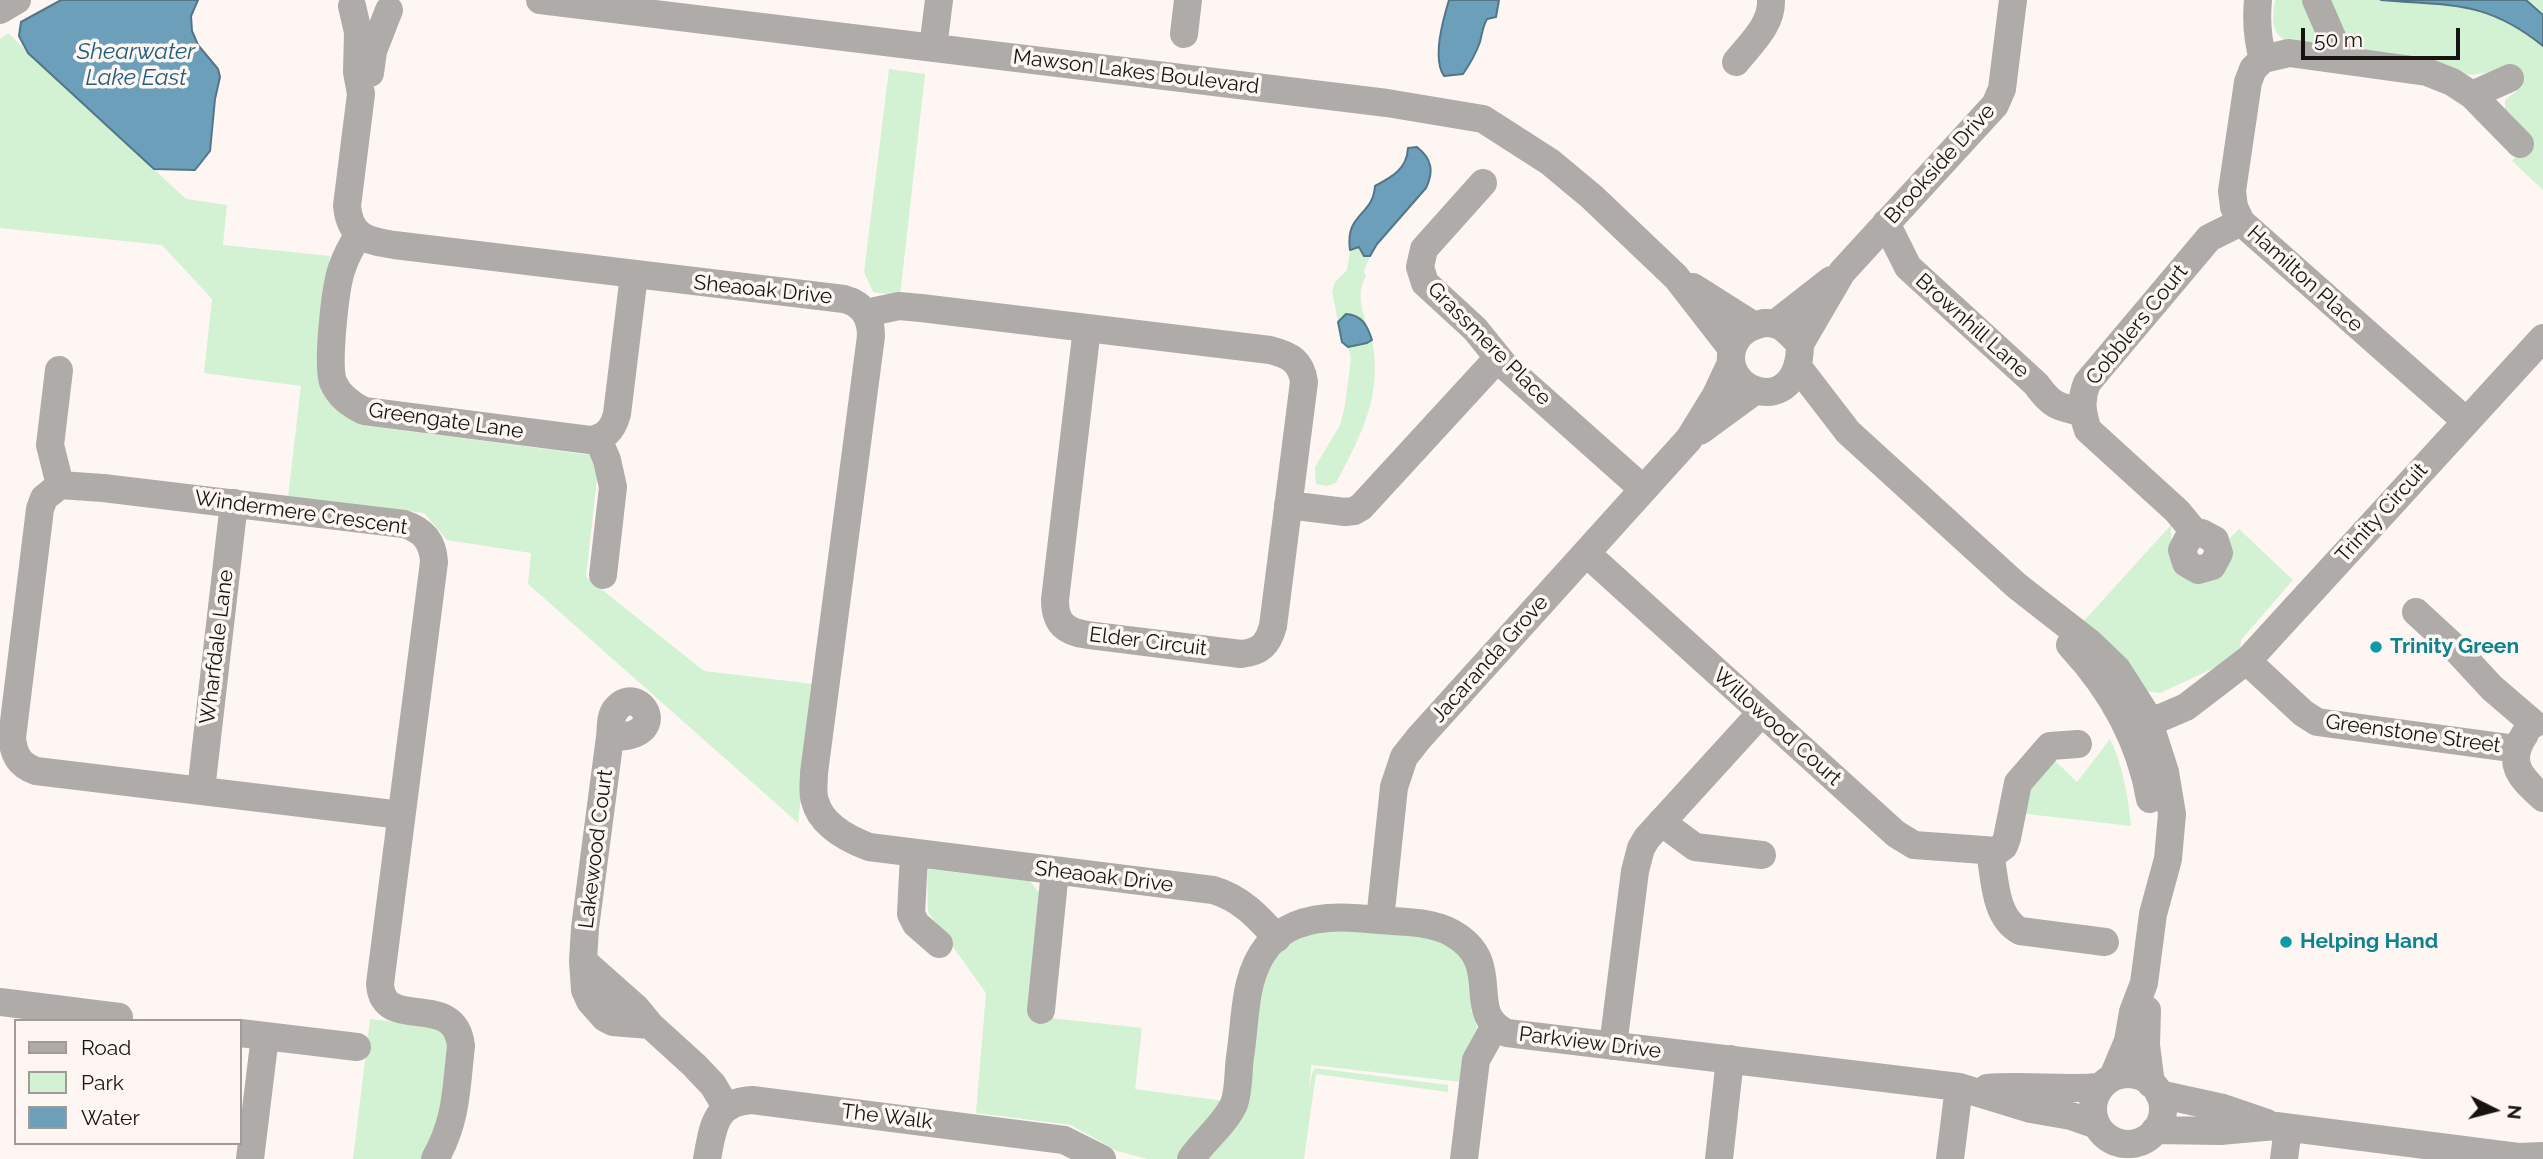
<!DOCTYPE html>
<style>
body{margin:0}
#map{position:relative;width:2543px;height:1159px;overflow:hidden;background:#fef6f2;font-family:Raleway,sans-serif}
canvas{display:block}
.legend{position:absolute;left:14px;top:1019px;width:228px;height:126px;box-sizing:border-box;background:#fef6f2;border:2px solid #a19b98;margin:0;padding:9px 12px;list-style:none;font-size:21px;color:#161311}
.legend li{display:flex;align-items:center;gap:14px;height:35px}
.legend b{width:35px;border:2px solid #a19b98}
.north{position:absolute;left:2459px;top:1075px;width:70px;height:70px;-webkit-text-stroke:5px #fef6f2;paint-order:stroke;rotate:96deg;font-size:19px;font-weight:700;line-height:28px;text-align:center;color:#161311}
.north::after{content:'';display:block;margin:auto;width:24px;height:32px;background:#161311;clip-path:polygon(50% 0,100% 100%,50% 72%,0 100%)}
.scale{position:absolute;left:2301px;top:28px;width:159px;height:32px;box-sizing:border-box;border:4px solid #161311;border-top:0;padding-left:9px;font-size:21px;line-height:24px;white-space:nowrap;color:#161311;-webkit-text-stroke:5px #fef6f2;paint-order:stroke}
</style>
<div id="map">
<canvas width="2543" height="1159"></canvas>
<ul class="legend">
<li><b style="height:9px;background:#afaba8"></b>Road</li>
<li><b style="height:19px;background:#d2f2d3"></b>Park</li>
<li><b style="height:19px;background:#6ca0ba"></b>Water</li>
</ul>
<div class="north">N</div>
<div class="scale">50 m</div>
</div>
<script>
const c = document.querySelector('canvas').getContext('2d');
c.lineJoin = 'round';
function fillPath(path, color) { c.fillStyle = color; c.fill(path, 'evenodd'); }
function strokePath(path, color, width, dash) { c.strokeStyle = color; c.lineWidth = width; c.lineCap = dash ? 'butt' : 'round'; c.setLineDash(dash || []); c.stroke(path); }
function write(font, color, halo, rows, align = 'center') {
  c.font = font + ' Raleway,sans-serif'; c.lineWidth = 7; c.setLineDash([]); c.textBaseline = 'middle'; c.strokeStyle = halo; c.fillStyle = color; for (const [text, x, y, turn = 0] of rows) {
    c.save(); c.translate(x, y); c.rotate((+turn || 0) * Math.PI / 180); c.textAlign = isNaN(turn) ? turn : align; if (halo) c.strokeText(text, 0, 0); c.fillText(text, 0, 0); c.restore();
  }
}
const green = new Path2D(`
 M2275 0H2543V190L2512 161 2530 140 2505 109V100L2522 87 2517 68 2471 75 2293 44C2270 36 2272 21 2275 0Z
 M8 33 186 199 227 205 223 245 330 256 318 364 332 404 360 425 591 455 598 470 586 577 704 671 813 684 798 823 528 584 531 553 447 540 424 513 288 497 301 386 204 373 212 299 162 245 0 228V39Z
 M889 69 925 74 900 296 873 292 864 272Z
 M1359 247 1364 256H1370L1364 271 1366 276C1356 292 1362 309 1367 327L1358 317 1346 314 1338 322 1332 291 1335 282 1347 270 1350 250Z
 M1372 340C1383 395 1361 436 1336 483L1327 486 1316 484 1315 467 1340 425 1345 405 1351 358 1348 347 1367 343Z
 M2171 525V555H2231L2230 538 2239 529 2293 580 2241 640 2240 651 2216 667 2160 693 2142 691 2082 623Z
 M2110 739C2123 766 2128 796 2131 826L2019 813 2025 787 2051 757 2077 782Z
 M927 869 1030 881 1045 900 1033 1016 1142 1028 1135 1089 1224 1101 1176 1159H1147L1117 1151 1071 1125 976 1113 986 993 928 912Z
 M1313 929 1403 935 1440 940 1458 951 1468 966 1473 983 1471 1010 1479 1033 1462 1082 1311 1065 1309 1091 1312 1073 1315 1068 1448 1085V1092L1316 1074 1304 1159H1203L1268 964 1284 946Z
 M370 1019 440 1027 451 1045 442 1122 422 1159H353Z`);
const water = new Path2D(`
 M61 0H198L191 16 192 31 198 45 218 69 220 77 215 99 210 151 195 170 154 169 28 53 19 36 21 22Z
 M1449 0H1499L1496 17 1487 19C1483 26 1482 33 1480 42 1476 53 1470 64 1463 74L1444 76C1432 58 1443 20 1449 0Z
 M2381 0H2526L2543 15V46C2486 0 2451 6 2381 0Z
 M1417 147C1432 159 1434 171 1426 188L1377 244 1370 256H1364L1359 247 1350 250C1345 212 1373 217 1375 186 1392 177 1407 169 1408 148Z
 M1346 314C1362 315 1367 325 1372 340L1367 343 1348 347 1342 342 1338 322Z`);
const minor = new Path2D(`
 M540 0 1387 103 1483 119 1550 162 1592 197 1676 277 1732 349
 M2258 0C2256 21 2257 38 2263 59
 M2316 0 2342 60
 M352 6 358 32 357 72 361 94 347 206C350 237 367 241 394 245L844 299C863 304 871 317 871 336L814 773C814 782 812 793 815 801 821 825 848 839 869 847L1213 890C1241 898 1258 917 1277 938
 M0 10 17 0
 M1184 34 1188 0
 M933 48 939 0
 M1736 62C1751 43 1772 25 1771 0
 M370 73 373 51 389 10
 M2472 95 2510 78
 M1483 183 1424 249 1420 267 1425 283 1475 329 1505 366 1643 489
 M1886 223 1908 267 2036 384C2051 405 2057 407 2082 412
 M359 234C352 245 346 256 342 268 335 287 327 364 333 382 339 396 350 404 364 411L590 440C606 438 613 429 617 414L634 275
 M1693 287 1753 325
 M866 313 899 306 921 308 1087 328 1055 600C1055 624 1066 632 1088 635L1241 654C1261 652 1268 644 1273 626L1304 382C1301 361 1290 355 1270 350L1087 328
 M1764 323C1782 322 1787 331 1800 344 1800 423 1714 391 1734 344 1740 331 1751 326 1764 323Z
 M1776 323 1831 280
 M1800 344 1842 272 1995 105 2002 89 2013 0
 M1798 367 1848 432 2017 586 2090 643 2117 669 2147 716 2165 772 2172 814 2168 859 2153 914 2144 983 2133 1012 2128 1041 2113 1077
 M59 370 50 445 60 485
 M2466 421 2241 222 2234 207 2232 191 2248 82 2253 69 2263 59 2289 53 2427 72 2452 82 2472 95 2520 144
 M1700 431 1756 390
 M598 439 607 460 613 487 603 575
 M1288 505 1345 512 1354 511 1361 507 1498 358
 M2196 534 2189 537 2182 550 2186 563 2198 570 2212 566 2219 553 2215 540 2202 533 2196 534 2177 511 2088 430C2082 413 2080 400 2087 383L2209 238 2241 222
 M1586 553 1896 834 1914 845 1997 851 2004 846 2007 838 2018 783 2050 746 2078 744
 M2416 612 2454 647 2492 688 2534 724
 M2070 645C2111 689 2140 740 2150 799
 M2247 661 2303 713 2317 722 2517 749
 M2147 716 2158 719 2186 707 2250 658 2543 338
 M2525 734C2505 763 2521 778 2543 798
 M610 737C675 739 639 681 616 709 610 716 611 728 610 737L585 928 583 961 585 990 590 1001 605 1018 613 1022 650 1025
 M201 790 234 503
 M401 815 36 771C19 765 14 755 12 738L40 509 44 498 60 485 103 488 404 524C423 530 433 541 434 562L380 984C383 1034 455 989 461 1046 456 1089 457 1120 435 1159
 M1661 822 1695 847 1762 855
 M1990 852C1995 878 1994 917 2020 931L2105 942
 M914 854 911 914 916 924 939 944
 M1380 920 1394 787 1404 757 1419 738 1689 439 1716 395 1731 363
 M583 961 636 1008 650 1025 694 1065 713 1085 726 1107
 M0 1002 119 1017
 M1041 1010 1055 871
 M2147 1010 2146 1045 2151 1084
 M240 1033 357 1047
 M1613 1046 1635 871 1641 848 1647 838 1761 713
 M2093 1109a35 35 0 1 1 70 0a35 35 0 1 1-70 0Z
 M1987 1088C2025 1085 2063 1090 2101 1087
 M2159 1094 2223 1108 2267 1123
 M2155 1130 2220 1131 2276 1126 2518 1157 2543 1156
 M250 1159 265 1036
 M707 1159C713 1128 714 1102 752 1100L1064 1140 1102 1159
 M1191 1159C1203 1141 1225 1124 1234 1104 1239 1091 1238 1071 1240 1057 1244 1032 1244 1006 1250 983 1266 921 1314 913 1368 919 1395 922 1429 920 1452 933 1507 964 1462 1013 1507 1033L1959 1087 2031 1109 2071 1116 2097 1125
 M1464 1159 1476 1060 1495 1026
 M1719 1159 1730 1059
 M1950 1159 1959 1087
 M2284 1159 2288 1128`);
const markers = [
 [2376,647,7,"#0f9aa8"],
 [2286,942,7,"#0f9aa8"]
];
const streetNames = [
 ["Mawson Lakes Boulevard",1136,72,7],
 ["Brookside Drive",1940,164,-48],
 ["Hamilton Place",2305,279,42],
 ["Sheaoak Drive",763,290,6],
 ["Cobblers Court",2137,325,-51],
 ["Brownhill Lane",1972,326,42],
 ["Grassmere Place",1489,344,45],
 ["Greengate Lane",446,421,8],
 ["Windermere Crescent",301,513,8],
 ["Trinity Circuit",2382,513,-48],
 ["Elder Circuit",1148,642,7],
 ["Wharfdale Lane",217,647,-83],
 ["Jacaranda Grove",1490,659,-48],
 ["Willowood Court",1777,727,42],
 ["Greenstone Street",2413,734,8],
 ["Lakewood Court",596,849,-83],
 ["Sheaoak Drive",1104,877,7],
 ["Parkview Drive",1590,1043,7],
 ["The Walk",887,1117,7]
];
const cultureNames = [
 ["Trinity Green",2390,647],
 ["Helping Hand",2300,942]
];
const waterNames = [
 ["Shearwater",136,52],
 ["Lake East",136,78]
];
fillPath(green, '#d2f2d3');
fillPath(water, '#6ca0ba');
strokePath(water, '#527687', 2);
strokePath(minor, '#afaba8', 28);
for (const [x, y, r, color] of markers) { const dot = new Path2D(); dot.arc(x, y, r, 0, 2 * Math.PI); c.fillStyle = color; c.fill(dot); strokePath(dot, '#fef6f2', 2.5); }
write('21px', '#161311', '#fef6f2', streetNames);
write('bold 21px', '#0d838f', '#fef6f2', cultureNames, 'left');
write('italic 23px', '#1f5f7b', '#fef6f2', waterNames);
</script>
